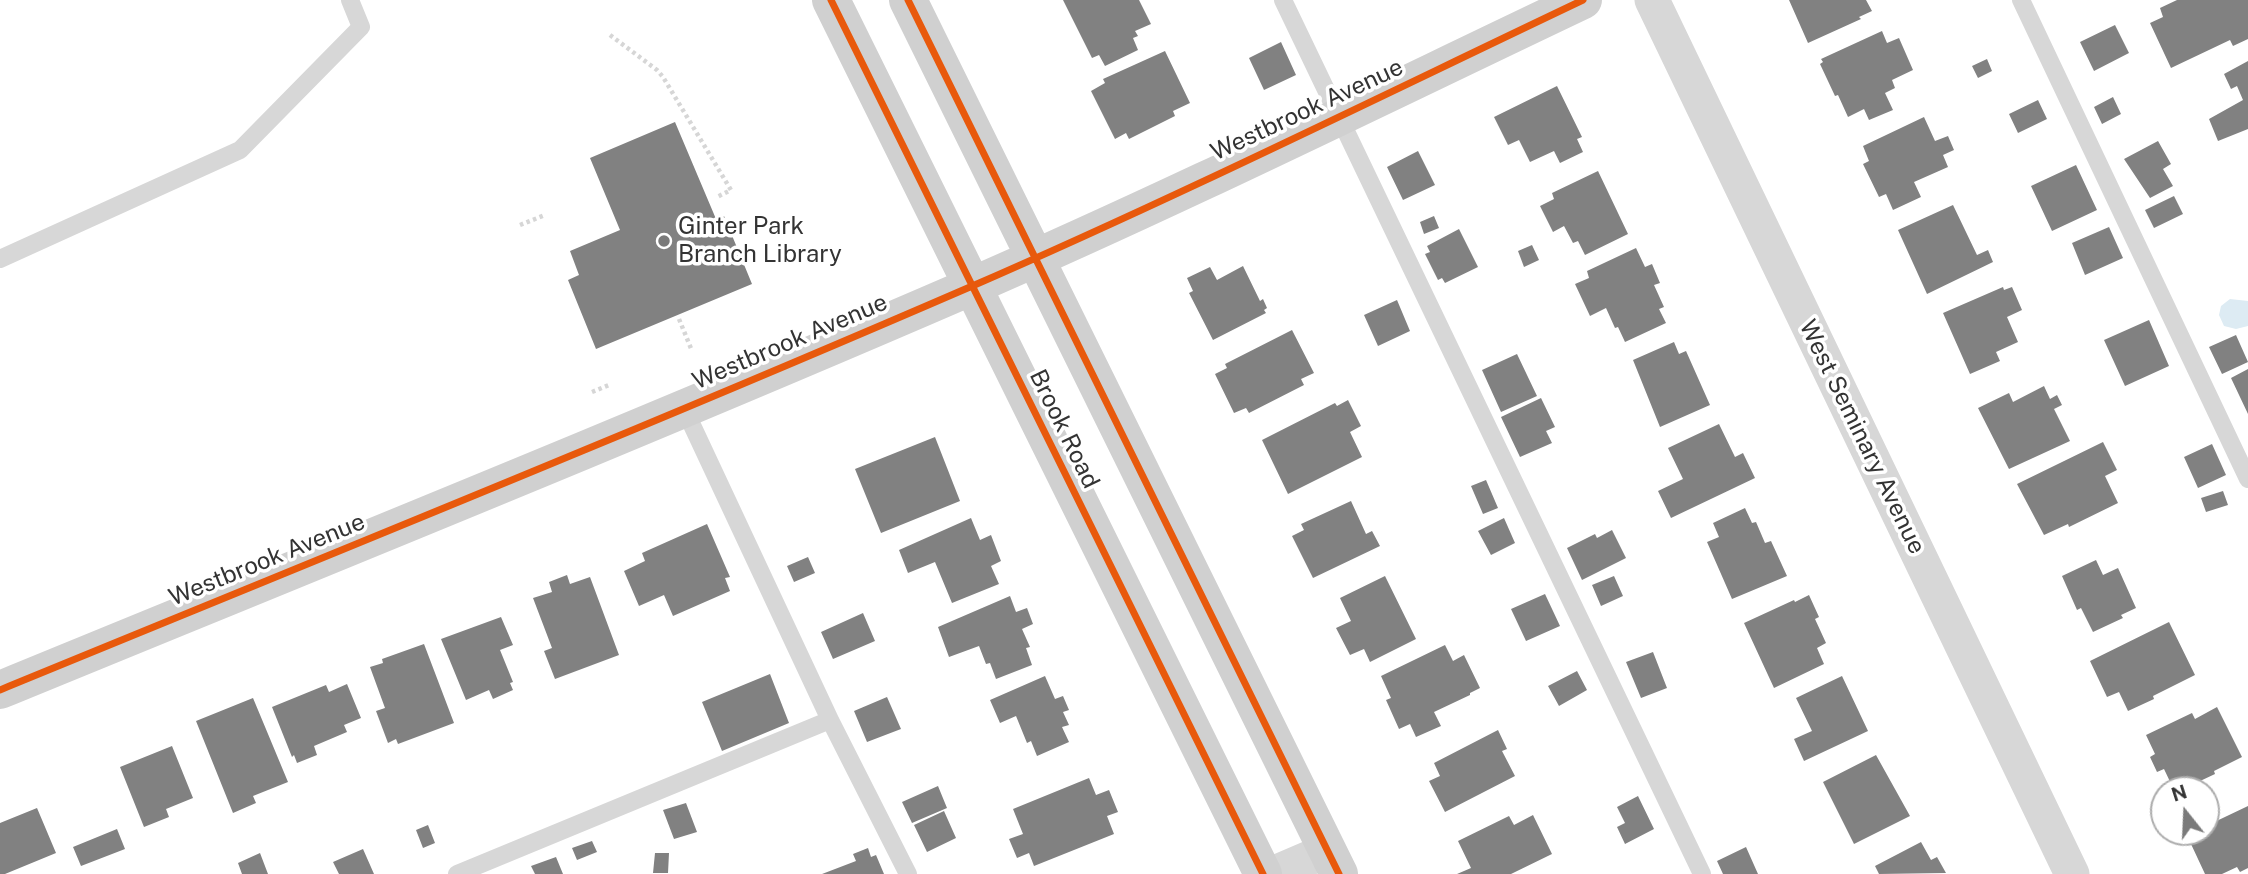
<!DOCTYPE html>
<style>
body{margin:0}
#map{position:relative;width:2248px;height:874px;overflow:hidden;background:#fff;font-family:"Public Sans",sans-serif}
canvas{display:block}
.north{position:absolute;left:2150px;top:776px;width:70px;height:70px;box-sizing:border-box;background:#fff;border:2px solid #adadad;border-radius:50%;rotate:342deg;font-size:19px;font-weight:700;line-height:28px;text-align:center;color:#333}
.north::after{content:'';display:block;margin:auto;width:24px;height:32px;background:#7a7a7a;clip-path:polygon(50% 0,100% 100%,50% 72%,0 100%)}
</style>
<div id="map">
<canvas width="2248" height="874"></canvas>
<div class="north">N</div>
</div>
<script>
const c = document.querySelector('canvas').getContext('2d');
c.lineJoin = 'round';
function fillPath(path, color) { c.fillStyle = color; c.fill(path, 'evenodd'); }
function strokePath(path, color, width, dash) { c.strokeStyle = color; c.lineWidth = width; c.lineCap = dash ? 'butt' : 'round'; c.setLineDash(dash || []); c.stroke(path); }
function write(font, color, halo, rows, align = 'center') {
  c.font = font + ' "Public Sans",sans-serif'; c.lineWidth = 7; c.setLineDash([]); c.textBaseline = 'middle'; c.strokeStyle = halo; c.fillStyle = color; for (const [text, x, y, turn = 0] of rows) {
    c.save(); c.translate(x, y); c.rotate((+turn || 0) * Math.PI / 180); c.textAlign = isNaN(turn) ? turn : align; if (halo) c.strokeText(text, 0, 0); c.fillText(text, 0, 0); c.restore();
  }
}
const water = new Path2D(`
 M2230 299 2248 301V326L2236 329 2224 326 2219 315 2221 306Z`);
const building = new Path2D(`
 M1063 0H1139L1151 24 1135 31 1138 36 1133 38 1138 50 1105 66 1099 55 1092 58Z
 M1789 0H1866L1872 11 1859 17 1861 19 1808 43Z
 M2177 0H2248V39L2233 46 2230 40 2171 68 2150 23 2163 17 2160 8Z
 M2115 25 2129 53 2094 71 2080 42Z
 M1882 31 1887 43 1899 38 1913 70 1892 80 1895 88 1885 93 1893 110 1869 120 1864 109 1848 117 1838 95 1835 96 1820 64 1823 62 1821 59Z
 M1281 42 1296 75 1264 90 1249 58Z
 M1165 51 1190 103 1173 111 1175 116 1129 139 1126 133 1115 139 1091 91 1105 83 1103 79Z
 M1987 59 1992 71 1978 78 1972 66Z
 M2248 61V129L2218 141 2209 119 2243 100 2237 86 2231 89 2224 74Z
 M1557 86 1582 137 1577 139 1583 152 1560 163 1554 151 1530 162 1519 140 1508 145 1494 117Z
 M2113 97 2121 114 2102 124 2094 107Z
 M2038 100 2047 119 2018 133 2009 114Z
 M1924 117 1935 141 1948 136 1954 150 1943 155 1948 167 1914 182 1921 197 1893 210 1886 194 1879 197 1863 164 1869 161 1863 146Z
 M675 122 716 219 724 216 752 284 596 349 568 280 579 275 570 251 620 230 590 158Z
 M2158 141 2171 164 2163 169 2173 186 2150 198 2124 159Z
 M1418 151 1435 185 1403 200 1387 167Z
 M2076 165 2097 210 2052 231 2031 186Z
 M1598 171 1628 234 1585 255 1578 241 1573 243 1564 226 1553 232 1540 206 1554 199 1552 193Z
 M2174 196 2183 214 2154 228 2145 210Z
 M1953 205 1977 255 1988 250 1993 262 1927 294 1898 230Z
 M1434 216 1439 228 1424 234 1420 222Z
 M2109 227 2123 258 2085 275 2072 243Z
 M1459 229 1478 267 1445 283 1442 278 1438 280 1425 254 1430 252 1427 246Z
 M1532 245 1539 260 1524 267 1518 251Z
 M1636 248 1645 267 1652 264 1660 283 1654 285 1664 307 1659 309 1666 323 1625 342 1618 327 1615 328 1606 308 1590 316 1575 284 1589 278 1587 271Z
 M1243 266 1260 301 1263 299 1267 308 1264 310 1266 313 1213 340 1189 293 1193 291 1187 278 1210 267 1217 280Z
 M2003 287 2004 290 2012 287 2022 310 2007 317 2018 342 1996 352 2000 361 1970 374 1943 313Z
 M1397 300 1410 331 1378 346 1364 315Z
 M2149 320 2169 366 2125 386 2104 340Z
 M1292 330 1314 373 1301 379 1304 385 1249 413 1246 408 1234 413 1215 374 1227 368 1225 364Z
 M2236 335 2248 362 2222 374 2209 347Z
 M1674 342 1679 354 1686 351 1710 405 1660 427 1633 360Z
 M1517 354 1537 396 1501 412 1482 370Z
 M2248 369V414L2231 378Z
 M2044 386 2050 399 2057 395 2062 405 2054 409 2070 441 2009 469 1978 408 2009 393 2013 402Z
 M1541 398 1555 427 1546 431 1552 443 1520 457 1501 417Z
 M1348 400 1361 426 1350 432 1362 457 1288 494 1262 440 1335 403 1337 406Z
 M1719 424 1735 457 1743 453 1755 478 1671 518 1658 491 1683 479 1668 448Z
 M935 437 960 501 881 533 855 469Z
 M2103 442 2117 470 2105 476 2118 503 2069 527 2068 524 2044 535 2017 484Z
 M2212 444 2226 475 2198 488 2184 457Z
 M1486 480 1498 508 1483 514 1471 486Z
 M2223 491 2228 505 2206 512 2201 498Z
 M1351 501 1366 534 1372 531 1380 546 1313 578 1292 536 1304 530 1301 524Z
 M1745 508 1752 523 1756 522 1765 543 1771 541 1787 576 1732 599 1707 542 1719 537 1713 523Z
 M971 518 980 540 991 535 1001 561 991 566 999 584 952 603 935 562 908 573 899 550Z
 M1504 518 1515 543 1491 555 1478 531Z
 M707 524 730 577 725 578 730 591 673 616 664 595 639 606 624 571 645 561 642 553Z
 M1612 530 1626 558 1582 580 1567 548 1595 534 1597 538Z
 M808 557 815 573 794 582 787 566Z
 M2096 560 2103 575 2118 568 2136 608 2121 615 2123 618 2093 632 2081 608 2077 610 2062 576Z
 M567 575 570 584 590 577 619 655 555 679 544 651 552 648 533 598 552 592 549 582Z
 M1385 576 1416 639 1370 662 1364 649 1350 655 1336 628 1351 621 1340 598Z
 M1614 576 1623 596 1601 606 1592 585Z
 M1545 594 1560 626 1526 641 1511 609Z
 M1809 595 1819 617 1815 619 1826 643 1817 648 1824 664 1774 688 1744 623 1794 600 1795 602Z
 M1010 596 1016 612 1027 608 1033 624 1022 629 1030 647 1026 648 1032 665 996 679 990 663 986 664 979 646 949 657 938 627Z
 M863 613 875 641 833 659 821 632Z
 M501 617 513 645 500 650 513 682 510 683 513 690 493 699 489 690 466 700 441 639Z
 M2169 622 2195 675 2153 696 2154 699 2128 711 2119 692 2107 697 2090 661Z
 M424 644 454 723 398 744 396 739 388 743 376 711 385 708 370 667 383 663 382 659Z
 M1445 645 1453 661 1464 655 1480 688 1470 693V695L1434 712 1441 726 1416 737 1410 724 1399 729 1386 700 1391 698 1381 676Z
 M1653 652 1667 688 1641 698 1626 662Z
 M1577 671 1587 690 1559 706 1548 686Z
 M770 674 789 723 722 751 702 702Z
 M1045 676 1055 699 1063 696 1069 710 1063 712 1069 725 1062 727 1069 742 1037 756 1031 741 1027 743 1016 716 1000 723 990 700Z
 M1842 676 1868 731 1804 761 1794 739 1812 731 1796 698Z
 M347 684 361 718 344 725 347 732 314 746 317 755 297 763 294 755 292 757 272 707 326 685 329 692Z
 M887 697 901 729 867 742 854 711Z
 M253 698 288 782 253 796 256 803 233 813 196 721Z
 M2217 707 2242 757 2214 771 2215 774 2198 782 2202 790H2174L2164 769 2157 772 2150 757 2155 754 2146 735 2192 713 2195 719Z
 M1498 730 1507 749 1502 751 1515 776 1445 812 1429 781 1440 776 1434 763Z
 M172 746 193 798 166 809 169 817 144 827 120 767Z
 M1876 755 1910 816 1854 844 1823 782Z
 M1089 778 1096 795 1109 790 1118 812 1107 816 1114 834 1034 866 1029 853 1017 858 1009 839 1023 834 1013 809Z
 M938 786 947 808 912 823 902 802Z
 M1638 796 1654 829 1625 844 1617 827 1625 823 1617 807Z
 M686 803 697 832 674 839 663 810Z
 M2248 806V868L2240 872 2237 867 2222 874H2205L2191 844 2205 837 2203 832H2206V826Z
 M37 808 56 853 5 874H0V823Z
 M944 811 956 838 927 852 914 825Z
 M1533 815 1552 854 1511 874H1457L1471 868 1458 841 1509 816 1514 825Z
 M428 825 435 843 423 848 416 830Z
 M117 829 125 849 81 866 73 847Z
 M592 841 597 852 577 860 572 848Z
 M1921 842 1931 860 1937 857 1946 873 1879 874 1875 866Z
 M1746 847 1758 874H1723L1717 861Z
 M868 848 871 857 876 855 884 874H822L856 861 853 854Z
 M363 849 374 874H339L333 862Z
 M260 853 268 874H242L238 863Z
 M655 853H669L668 873H653Z
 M556 857 563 874H535L531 866Z`);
const path = new Path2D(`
 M610 35 657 70 663 77 731 190 717 197
 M520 225 545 215
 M679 319 692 351
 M592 392 609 385`);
const lane = new Path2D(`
 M1283 0 1702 874
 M2021 0 2248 479
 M0 259 240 150 361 27 350 0
 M684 408 830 720 908 874
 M457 874 830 720`);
const street = new Path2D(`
 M1652 0 2072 874
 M1272 874 1328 850`);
const secondary = new Path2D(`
 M831 0 1263 874
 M908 0 1339 874
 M0 690C324 557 649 426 970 287 1177 197 1379 97 1583 0`);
const cycleway = new Path2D(`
 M831 0 1263 874
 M908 0 1339 874
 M0 690C324 557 649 426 970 287 1177 197 1379 97 1583 0`);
const markers = [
 [664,241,7,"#7a7a7a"]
];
const streetNames = [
 ["Westbrook Avenue",1307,110,-25],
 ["Westbrook Avenue",790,342,-23],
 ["Brook Road",1064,429,64],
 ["West Seminary Avenue",1862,437,64],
 ["Westbrook Avenue",267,560,-22]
];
const poiNames = [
 ["Ginter Park",678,227],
 ["Branch Library",678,255]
];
fillPath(water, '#ddebf3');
fillPath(building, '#818181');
strokePath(path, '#d6d6d6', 4.5, [3.5, 3.5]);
strokePath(lane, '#d7d7d7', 18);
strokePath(street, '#d7d7d7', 35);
strokePath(secondary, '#d0d0d0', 38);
strokePath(cycleway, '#e8590c', 7);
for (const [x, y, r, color] of markers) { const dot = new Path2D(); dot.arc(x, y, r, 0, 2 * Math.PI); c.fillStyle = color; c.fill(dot); strokePath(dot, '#fff', 2.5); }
write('24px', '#333', '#fff', streetNames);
write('24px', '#333', '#fff', poiNames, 'left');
</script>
